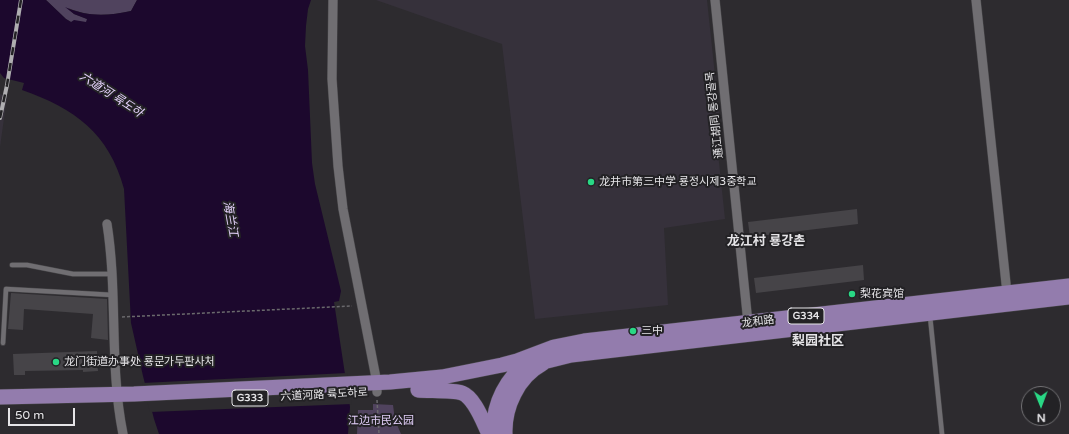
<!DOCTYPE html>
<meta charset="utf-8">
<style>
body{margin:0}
#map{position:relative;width:1069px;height:434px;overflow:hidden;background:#2d2b2f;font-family:"Varela Round",sans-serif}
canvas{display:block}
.north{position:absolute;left:1021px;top:386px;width:40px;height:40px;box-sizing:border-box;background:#232225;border:1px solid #717073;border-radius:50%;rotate:179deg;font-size:11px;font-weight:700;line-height:16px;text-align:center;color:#e6e5e8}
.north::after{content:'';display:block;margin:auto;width:14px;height:18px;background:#29d885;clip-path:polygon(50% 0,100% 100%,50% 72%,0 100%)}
.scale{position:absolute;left:8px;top:408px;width:67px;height:18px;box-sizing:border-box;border:2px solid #e6e5e8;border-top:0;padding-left:5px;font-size:12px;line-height:14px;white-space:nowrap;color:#e6e5e8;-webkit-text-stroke:3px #232225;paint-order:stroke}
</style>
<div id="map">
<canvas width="1069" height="434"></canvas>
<div class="north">N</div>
<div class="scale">50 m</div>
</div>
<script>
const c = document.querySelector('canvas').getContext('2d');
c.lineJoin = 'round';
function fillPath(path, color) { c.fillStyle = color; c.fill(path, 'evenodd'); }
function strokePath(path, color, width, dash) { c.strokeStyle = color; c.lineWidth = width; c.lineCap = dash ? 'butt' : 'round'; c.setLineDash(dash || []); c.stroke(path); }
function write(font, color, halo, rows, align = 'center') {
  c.font = font + ' "Varela Round","Noto Sans SC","Noto Sans KR",sans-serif'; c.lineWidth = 4; c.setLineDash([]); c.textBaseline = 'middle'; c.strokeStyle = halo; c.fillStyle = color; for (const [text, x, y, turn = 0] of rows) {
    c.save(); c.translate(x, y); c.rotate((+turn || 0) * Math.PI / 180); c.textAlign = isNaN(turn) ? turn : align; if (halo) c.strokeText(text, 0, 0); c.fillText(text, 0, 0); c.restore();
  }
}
const built = new Path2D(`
 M376 0H707L721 132 716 134 725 219 664 228 668 305 535 319 502 44Z
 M0 94 7 97 0 147Z`);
const green = new Path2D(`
 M46 0H137L131 11C108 16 90 17 68 8L74 14 87 19V22H71L66 19Z
 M373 404 393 405 395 420 401 434H357L358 410H373Z`);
const water = new Path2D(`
 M0 0H46L66 19 71 22 74 20 86 22 87 19 74 14 65 7C87 17 108 16 131 11L137 0H311L308 9 306 26 305 46 308 70 312 163 315 184 341 291 339 301 334 302 350 407 348 434H159L154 419 143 376 131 323 124 189C109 133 74 108 22 90L24 83 4 78 0 73Z`);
const pier = new Path2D(`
 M347 373 352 404 150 412 142 383Z`);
const building = new Path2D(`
 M857 209 858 224 750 237 748 222Z
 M863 265 864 280 756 293 754 278Z
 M11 293 107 299 108 340 91 338 93 314 24 309 23 330 8 329Z
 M97 351 98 371 83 372V370L25 371V375H14L13 354Z`);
const path = new Path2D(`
 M122 317 352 306
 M377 400 379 434`);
const service = new Path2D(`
 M12 265H27L73 274H112
 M930 316 942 434
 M3 343 6 289 113 295`);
const minor = new Path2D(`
 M333 0 332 79 338 166 343 209 377 383V392
 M715 0 748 323
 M976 0 1007 293
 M107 224C118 293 109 365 123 434`);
const trunk = new Path2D(`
 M527 366 571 355 1069 297
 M418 390C429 391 453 390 462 393 475 398 483 422 489 434
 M0 397 134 394 390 382 442 377 502 365 517 361 554 347 584 341 1069 286
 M494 434C492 404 507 377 531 359
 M505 434C504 407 518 377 542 364`);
const rail = new Path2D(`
 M0 118 7 85 21 0`);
const markers = [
 [591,182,4,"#29d885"],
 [852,294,4,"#29d885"],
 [633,331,4,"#29d885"],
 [56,362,4,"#29d885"]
];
const shields = [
 [806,316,36],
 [250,398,36]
];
const shieldNames = [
 ["G334",806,316],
 ["G333",250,398]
];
const streetNames = [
 ["通江胡同 통강골목",715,115,-96],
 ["龙和路",758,322,-7],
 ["六道河路 륙도하로",324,395,-3]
];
const poiNames = [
 ["龙井市第三中学 룡정시제3중학교",599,182],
 ["梨花宾馆",860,294],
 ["三中",641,331],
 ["龙门街道办事处 룡문가두판사처",64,362]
];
const parkNames = [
 ["江边市民公园",381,421]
];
const waterNames = [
 ["六道河 륙도하",111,95,33],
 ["海兰江",230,219,80]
];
const quarterNames = [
 ["龙江村 룡강촌",766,242],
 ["梨园社区",818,342]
];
fillPath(built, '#36313b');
fillPath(green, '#50435e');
fillPath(water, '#1c082d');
fillPath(pier, '#2d2b2f');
fillPath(building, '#464448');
strokePath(service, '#474649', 5.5);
strokePath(minor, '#474649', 10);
strokePath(trunk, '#474649', 16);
strokePath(path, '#6a696c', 1.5, [3, 2]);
strokePath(service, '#706e72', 4.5);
strokePath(minor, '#706e72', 9);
strokePath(trunk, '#937cad', 15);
strokePath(rail, '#afaeb1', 4);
strokePath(rail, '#232225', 2.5, [8]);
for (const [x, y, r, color] of markers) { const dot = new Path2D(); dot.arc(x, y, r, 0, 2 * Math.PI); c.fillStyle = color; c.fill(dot); strokePath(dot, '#232225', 1.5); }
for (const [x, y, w] of shields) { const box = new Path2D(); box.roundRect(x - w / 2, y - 8, w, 16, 3); c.fillStyle = '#232225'; c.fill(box); strokePath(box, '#e6e5e8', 1); }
write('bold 10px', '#e6e5e8', null, shieldNames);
write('11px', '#e6e5e8', '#232225', streetNames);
write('11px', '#e6e5e8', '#232225', poiNames, 'left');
write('11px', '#e2cff9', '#232225', parkNames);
write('italic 12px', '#e4d1fb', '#232225', waterNames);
write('bold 13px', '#e6e5e8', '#232225', quarterNames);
</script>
